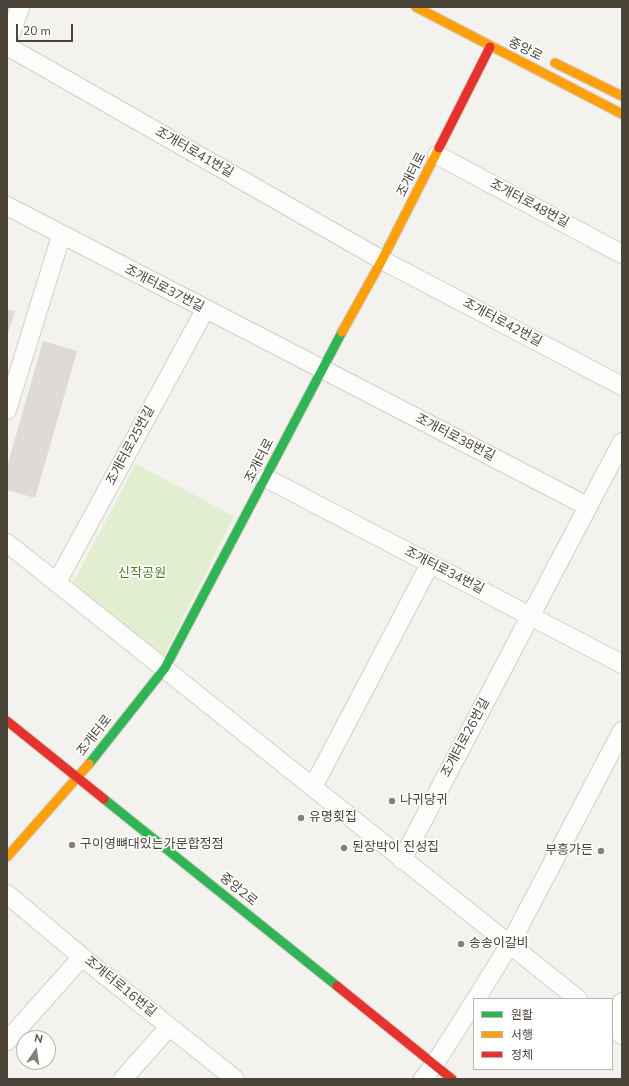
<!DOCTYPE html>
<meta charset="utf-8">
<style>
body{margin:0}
#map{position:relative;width:629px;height:1086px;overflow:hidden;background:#f4f2ee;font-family:"Nunito Sans","Noto Sans KR",sans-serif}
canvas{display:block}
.frame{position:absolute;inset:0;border:8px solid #4b4439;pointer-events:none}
.legend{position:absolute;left:473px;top:998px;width:140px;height:72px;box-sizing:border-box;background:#fff;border:1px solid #b7b4b0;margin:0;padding:5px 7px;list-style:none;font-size:12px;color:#4b4439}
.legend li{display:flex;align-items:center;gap:8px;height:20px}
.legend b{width:20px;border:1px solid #b7b4b0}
.north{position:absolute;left:16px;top:1030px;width:40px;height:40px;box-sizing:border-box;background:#fff;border:1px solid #b7b4b0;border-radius:50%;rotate:13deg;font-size:11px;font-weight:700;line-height:16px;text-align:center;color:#4b4439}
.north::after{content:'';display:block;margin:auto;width:14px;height:18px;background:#868178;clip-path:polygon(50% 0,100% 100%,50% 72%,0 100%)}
.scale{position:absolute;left:16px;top:24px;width:57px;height:18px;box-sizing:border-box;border:2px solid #4b4439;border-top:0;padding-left:5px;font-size:12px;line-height:14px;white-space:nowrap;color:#4b4439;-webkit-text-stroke:3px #fff;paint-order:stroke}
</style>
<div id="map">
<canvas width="629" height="1086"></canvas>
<div class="frame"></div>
<ul class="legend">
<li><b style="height:5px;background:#30b455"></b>원활</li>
<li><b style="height:5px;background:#ff9f0a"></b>서행</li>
<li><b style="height:5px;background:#e5322d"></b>정체</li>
</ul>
<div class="north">N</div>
<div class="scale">20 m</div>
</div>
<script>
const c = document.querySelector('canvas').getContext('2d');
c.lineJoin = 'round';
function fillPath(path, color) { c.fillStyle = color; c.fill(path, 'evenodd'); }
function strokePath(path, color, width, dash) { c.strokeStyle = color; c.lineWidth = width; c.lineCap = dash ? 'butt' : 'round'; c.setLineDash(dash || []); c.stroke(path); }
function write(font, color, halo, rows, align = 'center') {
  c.font = font + ' "Nunito Sans","Noto Sans KR",sans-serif'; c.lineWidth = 3.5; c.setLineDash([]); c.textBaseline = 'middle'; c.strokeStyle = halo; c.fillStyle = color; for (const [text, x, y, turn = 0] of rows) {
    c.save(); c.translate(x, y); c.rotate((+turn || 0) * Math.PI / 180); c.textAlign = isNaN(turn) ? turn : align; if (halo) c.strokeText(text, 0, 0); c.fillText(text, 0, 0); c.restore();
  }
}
const green = new Path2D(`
 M136 464 234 516 162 660 67 594Z`);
const building = new Path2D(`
 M7 309 15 311 7 337Z
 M43 341 77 351 35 498 7 490V467Z`);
const street = new Path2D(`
 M7 44 20 7
 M7 46 382 260 622 386
 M437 155 622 254
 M7 206 587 506
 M7 410 61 236
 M266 478 622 664
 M7 543 578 999
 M57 582 205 310
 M313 787 430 564
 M402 860 622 442
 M7 894 82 957 235 1079
 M476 999 510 944 622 731
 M612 1021 622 1002
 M612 1027 622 1035
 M7 1041 82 957
 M123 1079 169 1027
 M423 1079 434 1065 474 1002`);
const fast = new Path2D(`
 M89 764 165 668 342 332
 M104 799 337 986`);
const slow = new Path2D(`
 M416 7 622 114
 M555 63 622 96
 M342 332 382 260 439 148
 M7 857 89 764`);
const jam = new Path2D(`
 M439 148 490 47
 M7 721 104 799
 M337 986 452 1079`);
const markers = [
 [392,801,4,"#868178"],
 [301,818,4,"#868178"],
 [72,845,4,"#868178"],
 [344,848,4,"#868178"],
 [601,851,4,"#868178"],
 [461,944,4,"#868178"]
];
const streetNames = [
 ["중앙로",525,50,27],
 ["조개터로41번길",194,153,30],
 ["조개터로",412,175,-63],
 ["조개터로48번길",529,204,28],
 ["조개터로37번길",164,289,27],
 ["조개터로42번길",502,323,28],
 ["조개터로38번길",455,438,27],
 ["조개터로25번길",131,446,-62],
 ["조개터로",260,461,-63],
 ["조개터로34번길",444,571,27],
 ["조개터로",95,736,-52],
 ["조개터로26번길",466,738,-62],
 ["중앙2로",238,890,39],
 ["조개터로16번길",120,987,39]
];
const parkNames = [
 ["신작공원",142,574]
];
const poiNames = [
 ["나귀당귀",400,801],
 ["유명횟집",309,818],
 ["구이영뼈대있는가문합정점",80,845],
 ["된장박이 진성집",352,848],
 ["부흥가든",593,851,"right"],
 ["송송이갈비",469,944]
];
fillPath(green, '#e1eecf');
fillPath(building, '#dedbd6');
strokePath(street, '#d2d0cb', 20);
strokePath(fast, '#d3cfc5', 11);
strokePath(slow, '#d3cfc5', 11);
strokePath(jam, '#d3cfc5', 11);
strokePath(street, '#fdfdfc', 18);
strokePath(fast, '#30b455', 9);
strokePath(slow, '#ff9f0a', 9);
strokePath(jam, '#e5322d', 9);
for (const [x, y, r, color] of markers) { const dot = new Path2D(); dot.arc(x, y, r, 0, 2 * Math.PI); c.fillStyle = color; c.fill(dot); strokePath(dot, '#fff', 1.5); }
write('13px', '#4b4439', '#fff', streetNames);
write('13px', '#4a7f2a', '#fff', parkNames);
write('13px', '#4b4439', '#fff', poiNames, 'left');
</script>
